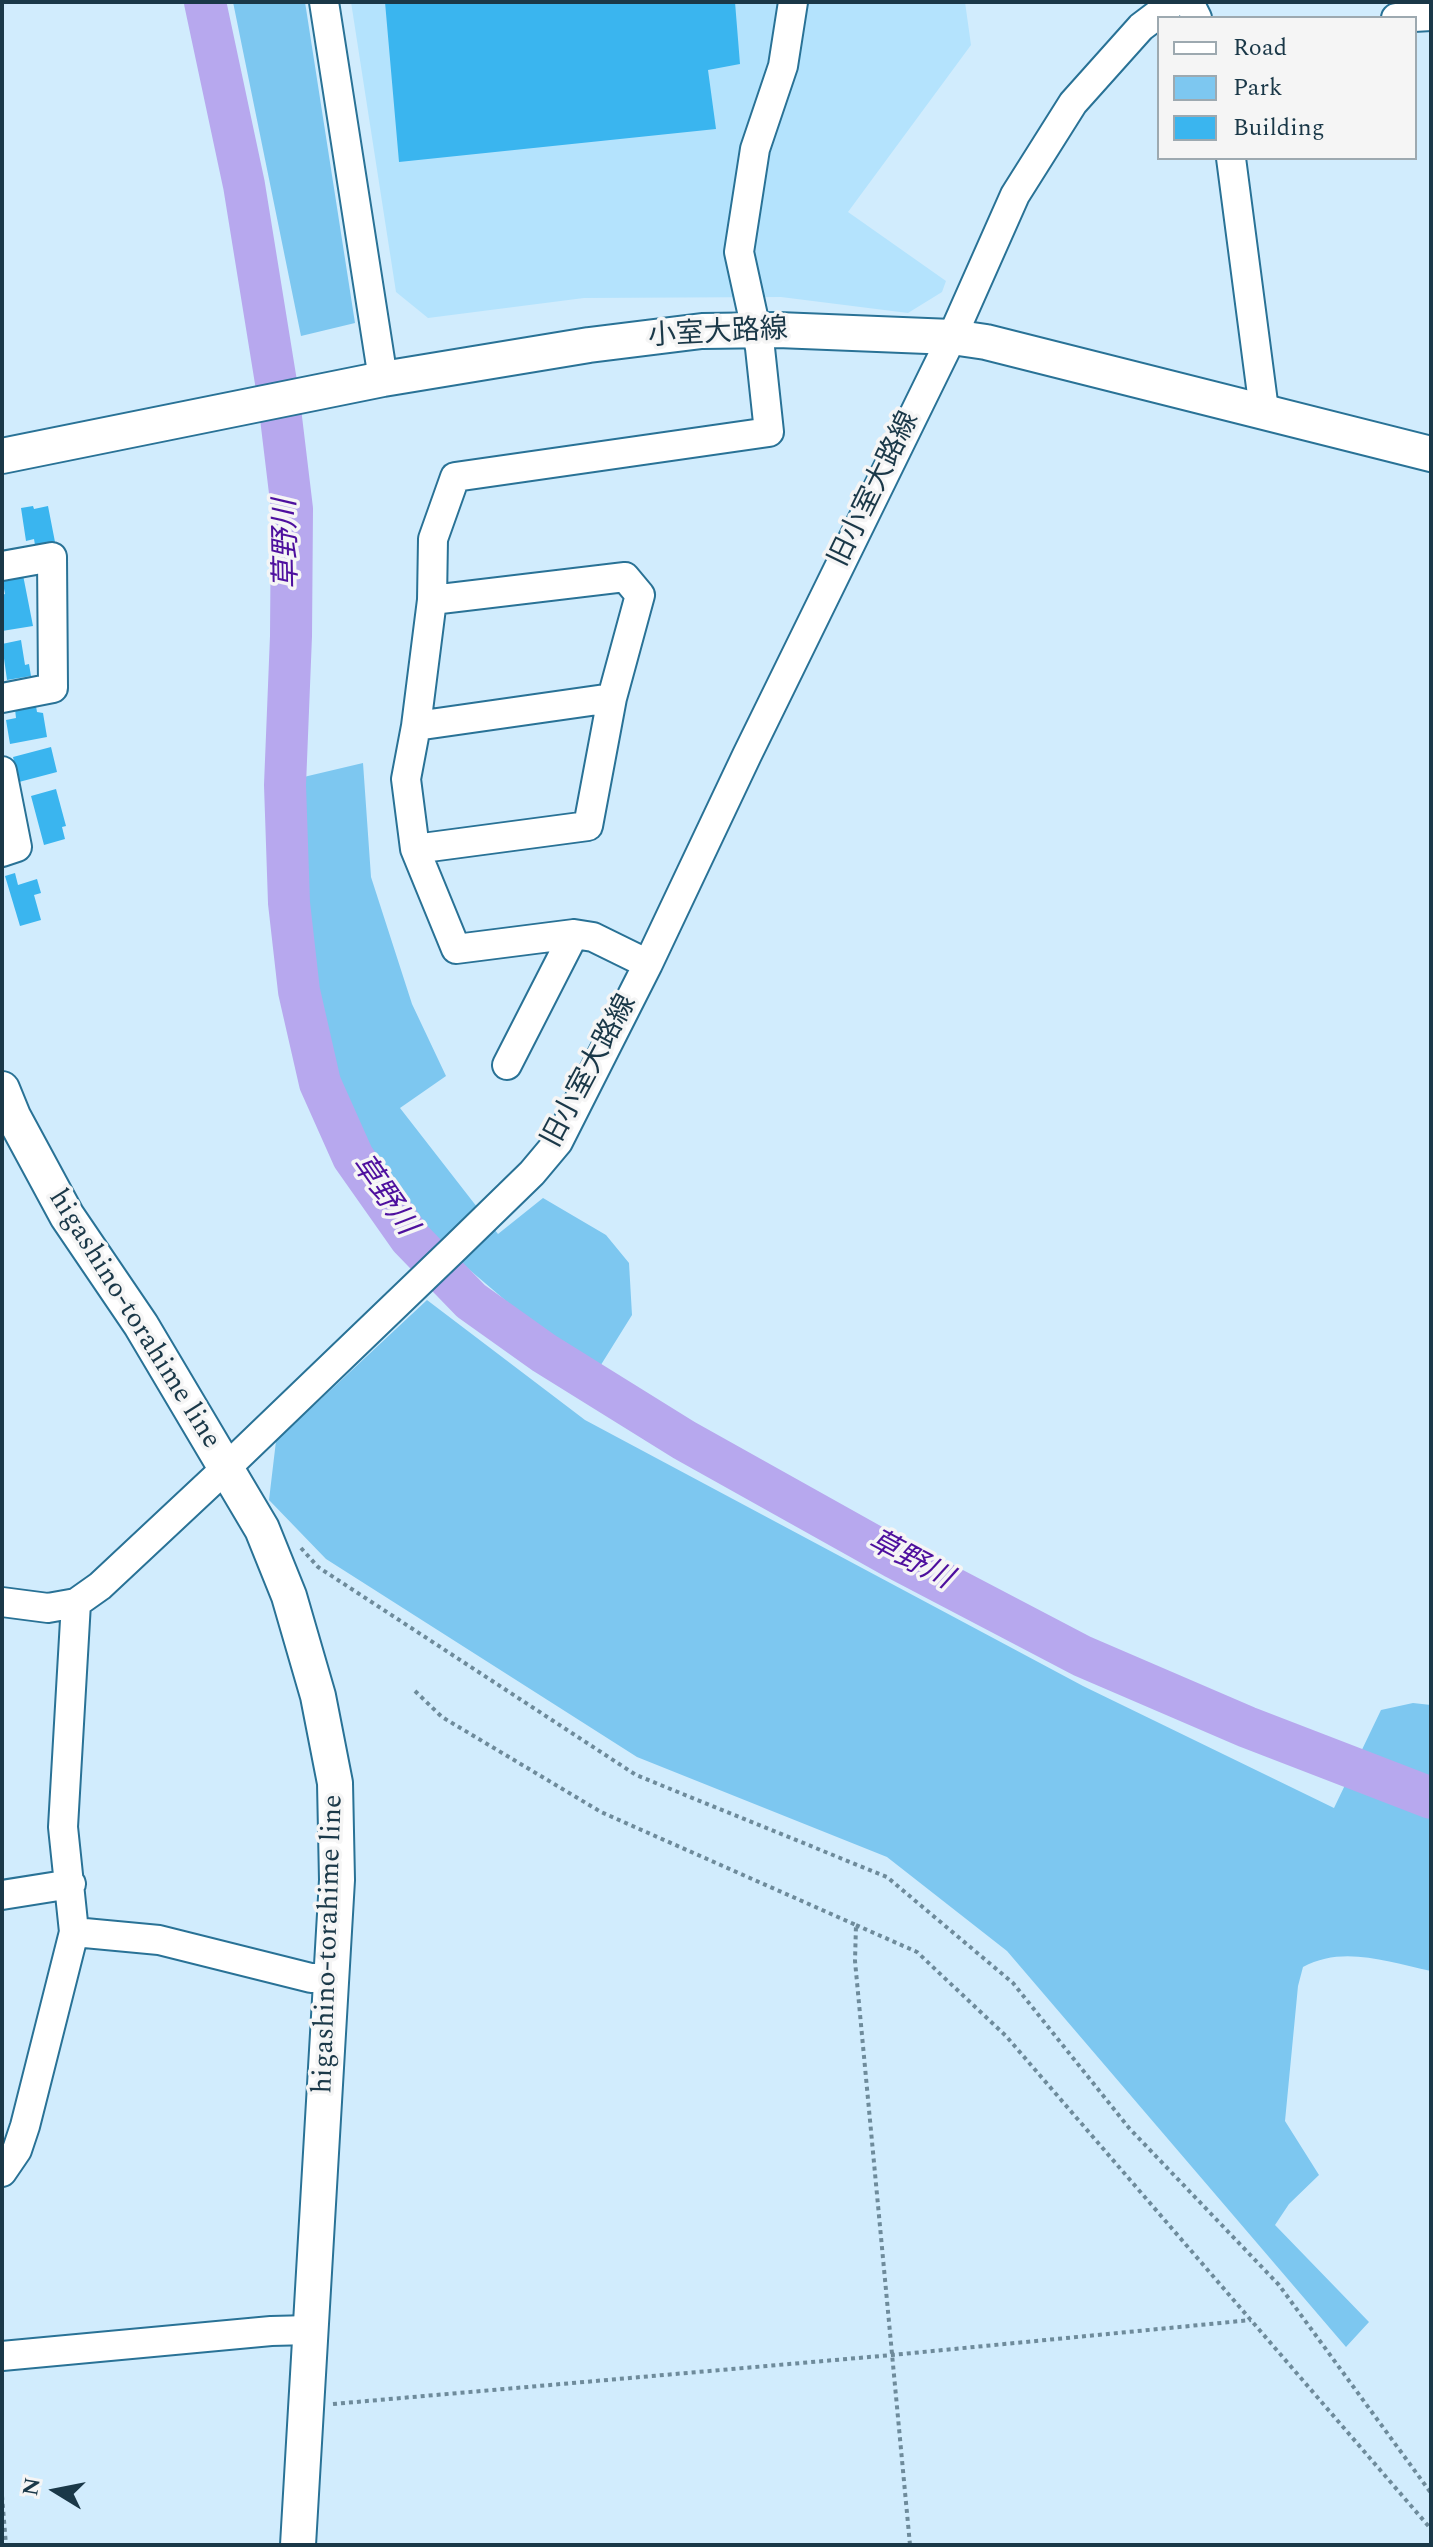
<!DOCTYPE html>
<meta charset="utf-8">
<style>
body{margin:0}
#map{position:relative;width:1433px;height:2547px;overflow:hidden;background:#d1ecfd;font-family:Spectral,serif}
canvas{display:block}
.frame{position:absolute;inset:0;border:4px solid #1a3848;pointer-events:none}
.legend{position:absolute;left:1157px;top:16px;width:260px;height:144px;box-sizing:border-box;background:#f5f5f5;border:2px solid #9da9b0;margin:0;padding:10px 14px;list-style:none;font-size:24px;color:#1a3848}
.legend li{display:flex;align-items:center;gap:16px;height:40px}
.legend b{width:40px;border:2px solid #9da9b0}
.north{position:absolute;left:16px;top:2451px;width:80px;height:80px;-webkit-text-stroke:6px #f5f5f5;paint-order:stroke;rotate:280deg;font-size:22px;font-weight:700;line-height:32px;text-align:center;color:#1a3848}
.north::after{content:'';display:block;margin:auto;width:28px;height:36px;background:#1a3848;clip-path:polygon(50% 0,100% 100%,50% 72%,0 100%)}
</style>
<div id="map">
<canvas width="1433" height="2547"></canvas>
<div class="frame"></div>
<ul class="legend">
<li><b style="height:10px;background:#fff"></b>Road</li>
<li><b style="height:22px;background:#7dc7f0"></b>Park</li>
<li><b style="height:22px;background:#3ab5ef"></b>Building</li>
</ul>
<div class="north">N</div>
</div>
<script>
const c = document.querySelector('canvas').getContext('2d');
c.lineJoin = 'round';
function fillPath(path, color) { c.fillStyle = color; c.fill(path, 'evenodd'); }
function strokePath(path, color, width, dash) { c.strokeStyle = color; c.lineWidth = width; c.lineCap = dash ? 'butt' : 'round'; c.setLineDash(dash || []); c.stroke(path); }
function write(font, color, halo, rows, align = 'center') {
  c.font = font + ' Spectral,"Noto Sans JP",serif'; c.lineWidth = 7; c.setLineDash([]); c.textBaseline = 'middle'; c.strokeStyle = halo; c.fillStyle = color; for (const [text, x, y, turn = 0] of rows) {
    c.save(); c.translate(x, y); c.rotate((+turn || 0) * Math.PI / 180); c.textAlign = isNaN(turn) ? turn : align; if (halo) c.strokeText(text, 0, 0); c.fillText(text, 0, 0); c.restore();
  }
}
const built = new Path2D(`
 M351 2H965L971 45 848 212 946 281 942 292 908 313 781 297 584 298 428 318 396 292Z`);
const green = new Path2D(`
 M233 2H305L355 323 301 336Z
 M363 763 371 877 412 1004 446 1076 400 1108 498 1234 543 1198 606 1235 629 1263 632 1315 594 1376 417 1225 339 1103 307 968 291 780Z
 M427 1300 585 1420 1083 1686 1334 1808 1381 1710 1413 1703 1431 1705V1971C1388 1962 1343 1945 1303 1967L1298 1986 1285 2121 1319 2175 1289 2204 1275 2225 1369 2322 1346 2347 1007 1951 887 1857 637 1757 326 1559 269 1500 276 1441Z`);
const river = new Path2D(`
 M205 2 244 185 279 401 292 509 291 636 285 785 289 903 299 991 320 1083 353 1157 410 1238 471 1301 544 1353 684 1440 895 1558 1082 1656 1247 1727 1431 1798`);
const building = new Path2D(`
 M385 2H735L740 64 708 70 716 129 399 162Z
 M33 506 34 509 48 506 55 542 35 545 34 539 26 541 21 508Z
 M23 575 33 626 2 631V595L5 594 2 578Z
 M21 640 25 665 29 664 31 676 7 680 2 644Z
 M36 706 37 712 43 713 47 737 10 744 6 720 16 718 15 709Z
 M51 747 57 772 19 782 13 757Z
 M56 789 66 826 62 827 65 839 44 845 31 796Z
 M15 873 18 885 37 879 41 893 34 895 41 920 20 926 5 876Z`);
const path = new Path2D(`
 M301 1548 318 1567 636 1775 887 1877 1013 1983 1129 2128 1279 2285 1431 2493
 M415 1691 442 1717 601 1812 856 1925 855 1961 910 2545
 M856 1925 917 1952 1006 2036 1431 2529
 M333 2404 892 2355 1251 2320
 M2 2496 6 2545`);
const minor = new Path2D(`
 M324 2 383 379
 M1189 2 1197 18
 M1396 18 1431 16
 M1231 158 1264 410
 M2 566 52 557 53 688 2 698
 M416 726 612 698
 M2 771 17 847 2 852
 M415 849 588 826 612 698 640 595 625 577 432 600
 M648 964 593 937 574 934 456 949 415 849 406 779 416 726 432 600 433 539 455 477 769 432 760 348 739 252 755 149 783 66 793 2
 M507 1065 574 934
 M2 1602 48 1608 76 1603 100 1586 225 1469 456 1247 532 1173 558 1142 648 964 747 755 952 337 1015 195 1073 103 1141 27 1174 2
 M2 1895 71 1884
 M74 1932 159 1940 311 1978H332
 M2 2172 17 2150 25 2126 74 1932 63 1827 76 1603
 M2 2356 271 2331 310 2330`);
const major = new Path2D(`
 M2 456 383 379 589 345 702 331 778 330 952 337 986 342 1431 454
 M2 1089 13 1116 67 1216 141 1325 262 1529 289 1596 318 1696 335 1783 337 1880 298 2545`);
const streetNames = [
 ["小室大路線",718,335,-3],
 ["旧小室大路線",876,490,-64],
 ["旧小室大路線",591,1072,-62],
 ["higashino-torahime line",133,1320,58],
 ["higashino-torahime line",330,1944,-88]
];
const waterNames = [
 ["草野川",289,544,-91],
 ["草野川",382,1196,55],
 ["草野川",909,1562,28]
];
fillPath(built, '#b4e3fd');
fillPath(green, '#7dc7f0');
strokePath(river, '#b7a8ee', 42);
fillPath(building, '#3ab5ef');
strokePath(minor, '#297296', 32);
strokePath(major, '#297296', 38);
strokePath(path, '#6e8b9b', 4, [4, 4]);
strokePath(minor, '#fff', 28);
strokePath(major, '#fff', 34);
write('28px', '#1a3848', '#f5f5f5', streetNames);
write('italic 30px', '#4e109e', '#f5f5f5', waterNames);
</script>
